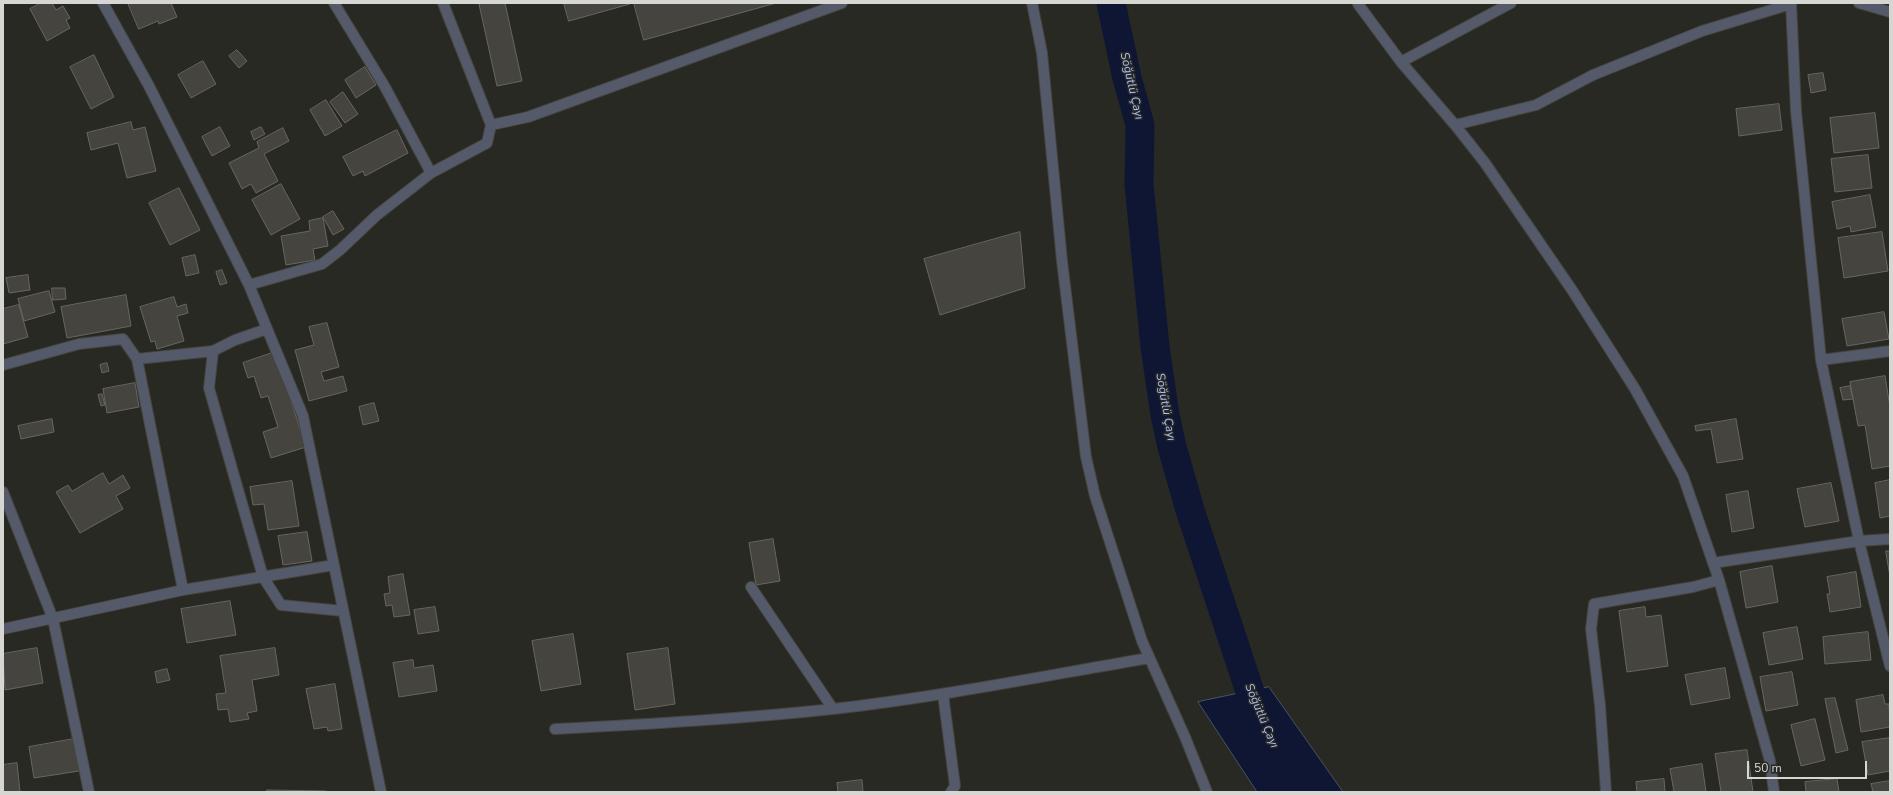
<!DOCTYPE html>
<meta charset="utf-8">
<style>
body{margin:0}
#map{position:relative;width:1893px;height:795px;overflow:hidden;background:#292924;font-family:"Nunito Sans",sans-serif}
canvas{display:block}
.frame{position:absolute;inset:0;border:4px solid #d6d6d3;pointer-events:none}
.scale{position:absolute;left:1747px;top:761px;width:120px;height:18px;box-sizing:border-box;border:2px solid #d6d6d3;border-top:0;padding-left:5px;font-size:12px;line-height:14px;white-space:nowrap;color:#d6d6d3;-webkit-text-stroke:3px #292924;paint-order:stroke}
</style>
<div id="map">
<canvas width="1893" height="795"></canvas>
<div class="frame"></div>
<div class="scale">50 m</div>
</div>
<script>
const c = document.querySelector('canvas').getContext('2d');
c.lineJoin = 'round';
function fillPath(path, color) { c.fillStyle = color; c.fill(path, 'evenodd'); }
function strokePath(path, color, width, dash) { c.strokeStyle = color; c.lineWidth = width; c.lineCap = dash ? 'butt' : 'round'; c.setLineDash(dash || []); c.stroke(path); }
function write(font, color, halo, rows, align = 'center') {
  c.font = font + ' "Nunito Sans",sans-serif'; c.lineWidth = 3; c.setLineDash([]); c.textBaseline = 'middle'; c.strokeStyle = halo; c.fillStyle = color; for (const [text, x, y, turn = 0] of rows) {
    c.save(); c.translate(x, y); c.rotate((+turn || 0) * Math.PI / 180); c.textAlign = isNaN(turn) ? turn : align; if (halo) c.strokeText(text, 0, 0); c.fillText(text, 0, 0); c.restore();
  }
}
const water = new Path2D(`
 M1269 687 1343 792H1257L1198 702Z`);
const river = new Path2D(`
 M1111 3 1127 78 1140 125 1139 184 1155 347 1165 415 1172 447 1190 510 1252 698 1279 757 1298 792`);
const building = new Path2D(`
 M41 3H52L56 10 63 6 70 18 66 20 70 28 47 41 30 9Z
 M128 3H171L177 17 159 24 158 21 139 29Z
 M485 3H505L522 81 497 86 479 4Z
 M564 3H630V4L569 21Z
 M634 3H776L644 40Z
 M237 50 247 61 239 68 229 56Z
 M94 55 114 97 91 109 70 67Z
 M203 61 216 84 191 98 178 75Z
 M365 67 376 85 356 98 345 80Z
 M1823 73 1826 90 1811 93 1808 75Z
 M343 92 358 114 345 123 330 102Z
 M326 100 342 126 325 136 310 110Z
 M1779 104 1782 130 1739 136 1736 109Z
 M1875 113 1879 148 1834 153 1830 118Z
 M131 122 133 130 145 127 156 171 127 178 118 143 91 150 87 133Z
 M220 127 230 146 212 156 202 137Z
 M261 127 265 134 254 140 251 132Z
 M283 128 289 141 264 154 278 181 256 193 251 184 242 189 229 163 259 148 257 142Z
 M397 130 408 153 365 176 363 171 353 176 343 157Z
 M1868 155 1872 188 1835 192 1831 159Z
 M281 184 300 219 271 235 252 200Z
 M179 188 200 230 170 245 149 203Z
 M1870 195 1876 227 1851 232 1850 226 1837 229 1832 202Z
 M333 211 344 229 333 235 323 217Z
 M323 218 328 246 313 249 315 260 286 265 281 236 310 231 309 221Z
 M1020 232 1025 288 940 315 924 259Z
 M1882 232 1888 271 1844 278 1838 238Z
 M195 255 199 273 186 276 182 258Z
 M222 270 227 283 220 285 216 272Z
 M28 275 30 290 9 293 6 278Z
 M52 288H65L66 299 53 300Z
 M49 291 55 312 24 321 18 299Z
 M126 295 131 326 67 338 61 307Z
 M174 297 177 307 186 304 188 313 177 316 184 341 157 349 155 341 151 342 140 307Z
 M19 305 28 337 3 344V309Z
 M1884 312 1889 339 1847 346 1842 319Z
 M327 323 339 367 321 372 324 381 343 376 347 391 309 401 295 350 314 345 309 327Z
 M275 352 306 447 271 458 263 432 278 427 268 396 261 398 254 376 248 378 243 363Z
 M107 363 109 371 102 373 100 365Z
 M1885 376 1890 407V466L1872 469 1865 425 1858 426 1850 382Z
 M135 383 139 407 107 413 103 389Z
 M1850 386 1853 399 1843 400 1840 388Z
 M102 394 105 405 101 406 98 395Z
 M374 403 379 421 363 425 359 407Z
 M52 419 54 432 21 439 18 426Z
 M1736 419 1743 459 1717 463 1711 429 1696 431 1695 426Z
 M103 473 109 484 123 475 130 488 116 496 123 509 80 533 56 492 68 485 72 491Z
 M1890 480V516L1880 518 1875 483Z
 M292 481 299 526 268 530 264 504 253 505 250 487Z
 M1831 483 1839 521 1805 527 1797 489Z
 M1748 491 1754 528 1732 532 1726 495Z
 M307 532 312 561 283 565 278 536Z
 M773 539 780 581 756 585 749 543Z
 M1886 551H1890V576Z
 M1772 566 1778 602 1746 608 1740 572Z
 M1856 572 1861 607 1830 612 1827 594H1830L1827 577Z
 M403 574 410 615 394 617 392 605 386 606 384 594 390 593 388 577Z
 M230 601 236 635 187 643 181 609Z
 M435 607 439 631 418 634 414 610Z
 M1645 607 1646 617 1661 615 1668 666 1627 672 1619 611Z
 M1797 627 1803 659 1769 665 1763 633Z
 M1868 632 1871 660 1825 664 1823 637Z
 M573 634 581 684 541 691 532 641Z
 M37 648 43 683 5 690 3 654Z
 M275 648 279 675 252 680 257 711 247 713 249 719 230 722 228 709 218 710 216 694 226 693 220 656Z
 M668 648 675 704 635 710 627 654Z
 M413 660 414 668 433 665 437 691 399 697 393 663Z
 M1725 668 1730 698 1691 705 1685 675Z
 M167 669 170 680 157 683 155 672Z
 M1792 672 1798 705 1766 711 1760 677Z
 M335 684 342 729 328 731 327 727 314 729 306 689Z
 M1883 695 1885 704H1889L1890 727 1861 732 1856 700Z
 M1835 698 1848 750 1836 753 1825 699Z
 M1815 719 1825 760 1801 766 1791 725Z
 M1890 738V771L1868 775 1862 742Z
 M74 739 79 771 34 778 29 747Z
 M1747 750 1753 792H1721L1715 754Z
 M17 763 20 792H3V765Z
 M1702 764 1706 792H1674L1670 769Z
 M1664 779 1665 792H1637L1636 782Z
 M1837 779 1839 792H1806L1805 782Z
 M862 780 863 792H838L837 783Z
 M1890 781V792H1873L1871 784Z
 M267 790 326 791V792H267Z`);
const minor = new Path2D(`
 M103 3 149 86 249 285 303 416 381 792
 M334 3 385 87 431 173
 M443 3 491 125
 M1032 3 1042 53 1062 261 1086 457 1095 496 1142 641 1185 737 1207 792
 M1791 3 1796 111 1821 360 1859 541 1890 666
 M1859 3 1890 12
 M1358 4 1401 62 1511 3
 M1401 62 1455 125 1536 105 1593 75 1702 31 1791 4
 M1455 125 1485 163 1572 290 1635 389 1683 476 1719 580 1693 587 1594 604 1591 629 1600 705 1606 792
 M249 285 322 264 340 250 377 215 431 173 487 143 491 125 528 117 842 3
 M267 329 235 340 213 351 209 388 263 577 281 605 343 611
 M137 359 213 351
 M1821 360 1890 351
 M3 365 79 344 123 339 137 359 183 590
 M3 492 53 619 89 792
 M1713 563 1859 541 1890 539
 M1719 580 1770 761 1774 792
 M751 587 833 709
 M3 629 183 590 334 565
 M943 694 955 786 951 792
 M555 729C648 724 740 719 833 709 939 697 1044 676 1149 658`);
const waterNames = [
 ["Söğütlü Çayı",1131,86,77],
 ["Söğütlü Çayı",1165,407,80],
 ["Söğütlü Çayı",1261,716,67]
];
fillPath(water, '#0f1633');
strokePath(water, '#4b5063', 1);
strokePath(river, '#0f1633', 29);
fillPath(building, '#45443f');
strokePath(building, '#676661', 1);
strokePath(minor, '#454540', 12);
strokePath(minor, '#545a69', 10);
write('italic 12px', '#a9bdf8', '#292924', waterNames);
</script>
